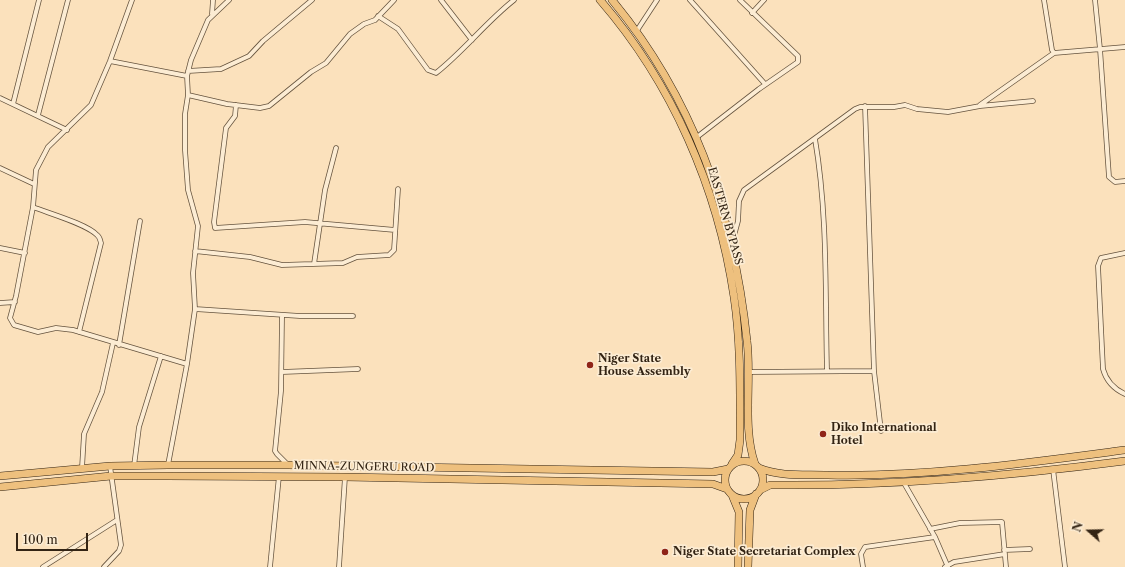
<!DOCTYPE html>
<style>
body{margin:0}
#map{position:relative;width:1125px;height:567px;overflow:hidden;background:#fbe1bc;font-family:"Libre Caslon Text",serif}
canvas{display:block}
.north{position:absolute;left:1069px;top:511px;width:40px;height:40px;-webkit-text-stroke:3px #fcecd3;paint-order:stroke;rotate:290deg;font-size:11px;font-weight:700;line-height:16px;text-align:center;color:#332414}
.north::after{content:'';display:block;margin:auto;width:14px;height:18px;background:#332414;clip-path:polygon(50% 0,100% 100%,50% 72%,0 100%)}
.scale{position:absolute;left:16px;top:533px;width:72px;height:18px;box-sizing:border-box;border:2px solid #332414;border-top:0;padding-left:5px;font-size:12px;line-height:14px;white-space:nowrap;color:#332414;-webkit-text-stroke:3px #fcecd3;paint-order:stroke}
</style>
<div id="map">
<canvas width="1125" height="567"></canvas>
<div class="north">N</div>
<div class="scale">100 m</div>
</div>
<script>
const c = document.querySelector('canvas').getContext('2d');
c.lineJoin = 'round';
function strokePath(path, color, width, dash) { c.strokeStyle = color; c.lineWidth = width; c.lineCap = dash ? 'butt' : 'round'; c.setLineDash(dash || []); c.stroke(path); }
function write(font, color, halo, rows, align = 'center') {
  c.font = font + ' "Libre Caslon Text",serif'; c.lineWidth = 3.5; c.setLineDash([]); c.textBaseline = 'middle'; c.strokeStyle = halo; c.fillStyle = color; for (const [text, x, y, turn = 0] of rows) {
    c.save(); c.translate(x, y); c.rotate((+turn || 0) * Math.PI / 180); c.textAlign = isNaN(turn) ? turn : align; if (halo) c.strokeText(text, 0, 0); c.fillText(text, 0, 0); c.restore();
  }
}
const street = new Path2D(`
 M132 0 110 61 91 105 48 147 36 170 33 207 16 296 10 318 14 325 38 332 56 328 73 330 187 364
 M441 0 472 40
 M690 0 765 84
 M1044 0 1052 50 1054 53
 M1095 0 1100 49 1109 177 1115 182 1125 181
 M752 13 764 0
 M212 14 213 0
 M378 16 398 29 428 70 436 73C464 51 486 22 514 0
 M636 32 657 0
 M110 61 187 76
 M188 71 221 69 249 56 263 41 312 0
 M188 95 227 104 260 108 269 106 311 72 326 63 350 34 364 24 375 20 394 0
 M0 98 67 130
 M13 104 39 0
 M236 105 235 116 226 128 214 222 215 228 305 222 395 230
 M980 105 1054 53 1125 47
 M865 106 874 371 881 431
 M38 115 68 0
 M697 137 759 89 798 62V56L740 0
 M815 139C828 215 825 294 827 371
 M0 168 34 184
 M33 207C48 213 87 224 97 235 100 237 100 240 101 243L79 332
 M732 243 738 221 739 201 744 190 855 109 860 107H894L905 105 917 109 948 112 980 106 1033 101
 M0 248 25 253
 M195 251 250 257 282 265 343 263 357 257 389 255 394 250 398 189
 M1125 253 1101 258 1098 266 1103 369C1106 380 1114 389 1125 394
 M314 264 325 190 336 148
 M0 303 15 302
 M195 309 300 316H353
 M282 316 281 391 275 451 277 454 288 465
 M119 345 140 221
 M282 372 358 369
 M749 372 874 371
 M168 465 187 364 195 309 193 273 198 226 188 190 185 150V114L188 95 187 76 191 60 208 20 229 0
 M134 466 139 427 161 356
 M82 468 84 434 102 392 113 343
 M1053 469 1065 567
 M904 483 935 537 948 567
 M930 529 960 523 1002 522 1006 567
 M1004 550 1030 549
 M43 567 117 520
 M104 567 119 551 121 545 110 466
 M270 567 279 476
 M339 567 345 477
 M863 567 861 554 865 547 935 537
 M945 567 954 562 1005 554`);
const primary = new Path2D(`
 M600 0C672 83 718 188 734 297 741 344 740 392 740 440L738 455 732 464
 M612 0C694 99 734 214 747 341 752 380 742 427 755 464
 M725 480a19 19 0 1 1 38 0a19 19 0 1 1-38 0Z
 M759 468C781 477 805 474 828 475 928 477 1027 463 1125 450
 M0 476 110 466 168 465H288L713 472 728 469
 M0 487 111 476H167L345 477 713 484 727 489
 M760 490 770 485H779C895 486 1010 476 1125 461
 M732 495 739 512 738 567
 M748 567 750 510 756 494`);
const markers = [
 [590,365,4,"#8f2418"],
 [823,434,4,"#8f2418"],
 [665,552,4,"#8f2418"]
];
const streetNames = [
 ["EASTERN BYPASS",725,216,74],
 ["MINNA-ZUNGERU ROAD",364,467,1]
];
const poiNames = [
 ["Niger State",598,359],
 ["House Assembly",598,372],
 ["Diko International",831,428],
 ["Hotel",831,441],
 ["Niger State Secretariat Complex",673,552]
];
strokePath(street, '#65533e', 5.5);
strokePath(primary, '#332414', 8);
strokePath(street, '#fcecd3', 4);
strokePath(primary, '#eec07e', 7);
for (const [x, y, r, color] of markers) { const dot = new Path2D(); dot.arc(x, y, r, 0, 2 * Math.PI); c.fillStyle = color; c.fill(dot); strokePath(dot, '#fcecd3', 1.5); }
write('11px', '#332414', '#fcecd3', streetNames);
write('bold 11px', '#332414', '#fcecd3', poiNames, 'left');
</script>
